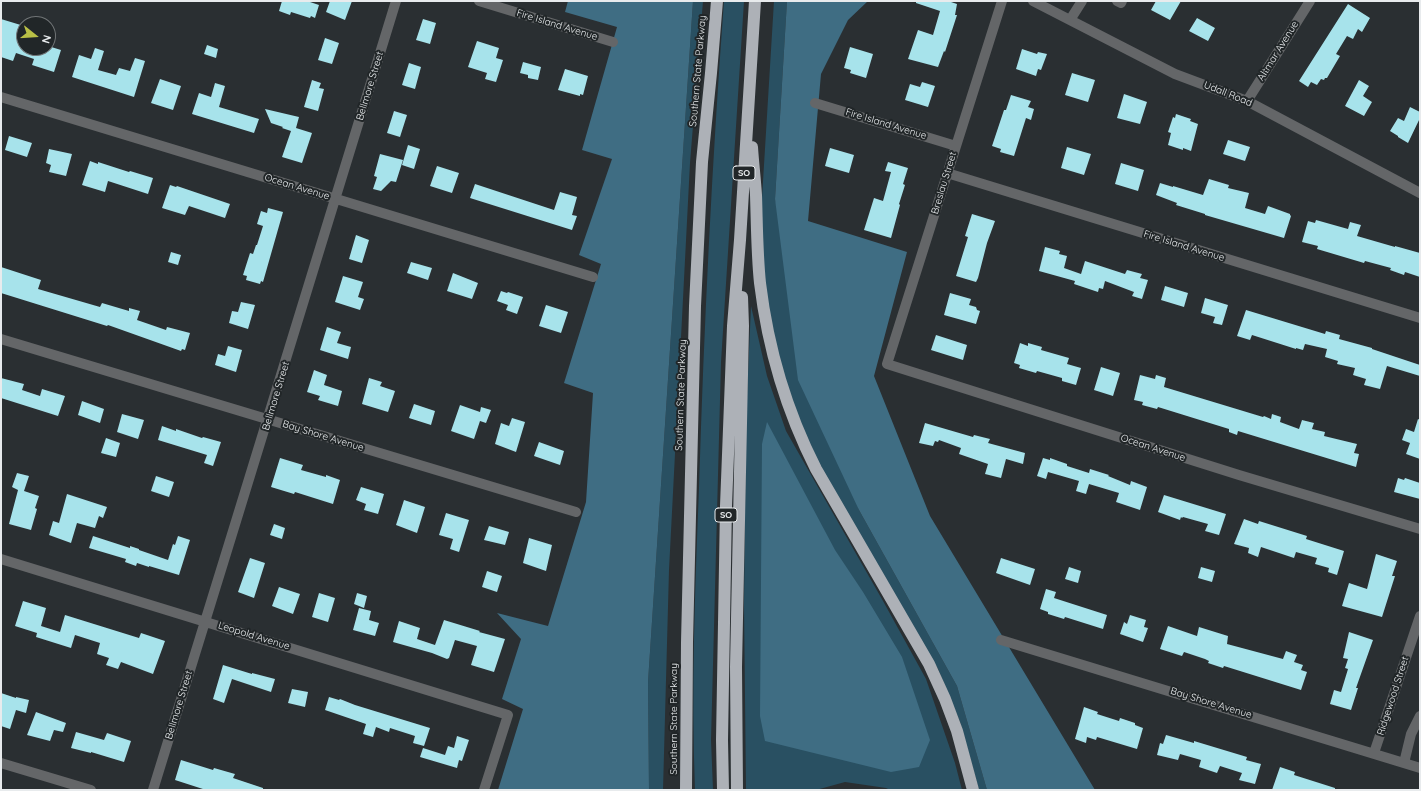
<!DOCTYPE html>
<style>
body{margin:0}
#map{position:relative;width:1421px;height:791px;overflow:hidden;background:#2a2f32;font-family:Quicksand,sans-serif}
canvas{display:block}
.frame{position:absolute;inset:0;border:2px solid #e8ebed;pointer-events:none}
.north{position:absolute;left:16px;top:16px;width:40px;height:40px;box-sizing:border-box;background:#212628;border:1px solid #717577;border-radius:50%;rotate:107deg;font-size:11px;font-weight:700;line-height:16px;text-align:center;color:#e8ebed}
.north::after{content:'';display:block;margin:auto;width:14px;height:18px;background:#b9c046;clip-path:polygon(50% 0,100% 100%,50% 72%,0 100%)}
</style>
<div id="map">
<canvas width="1421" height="791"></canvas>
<div class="frame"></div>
<div class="north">N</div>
</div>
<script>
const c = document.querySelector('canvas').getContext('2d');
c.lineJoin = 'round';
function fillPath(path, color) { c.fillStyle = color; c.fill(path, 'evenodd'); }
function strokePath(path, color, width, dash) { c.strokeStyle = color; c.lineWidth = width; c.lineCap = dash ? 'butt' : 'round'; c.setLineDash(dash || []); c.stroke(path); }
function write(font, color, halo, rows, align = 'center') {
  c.font = font + ' Quicksand,sans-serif'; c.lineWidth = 4; c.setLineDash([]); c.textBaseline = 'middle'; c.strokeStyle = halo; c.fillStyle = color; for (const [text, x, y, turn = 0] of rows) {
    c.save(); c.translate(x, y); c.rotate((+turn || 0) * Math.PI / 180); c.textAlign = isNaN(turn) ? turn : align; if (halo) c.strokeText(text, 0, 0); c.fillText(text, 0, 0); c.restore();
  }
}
const green = new Path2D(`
 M693 1H703L690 163 669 570 663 790H649L648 682Z
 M724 1H744L721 362 711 740 713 790H695C691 690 695 589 699 488 704 326 712 163 724 1Z
 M774 1H787L775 199 859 510 957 686 987 790H979L960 722 938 669 836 498 792 414 764 310 761 214Z
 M751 306 767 376 786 431 883 601 926 679 955 763 962 790H890L886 788 845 782 816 790H746L744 605 746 420Z`);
const forest = new Path2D(`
 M568 1H693L648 682 649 790H498L523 709 502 699 521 639 497 613 548 626 586 502 593 393 564 383 601 264 579 255 612 159 582 150 617 27 565 12Z
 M787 1H868L848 20 821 74 808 221 907 252 874 376 930 516 1095 790H987L957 686 859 510 798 380 775 199Z
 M767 422 835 550 863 592 902 657 930 740 919 767 891 772 765 741 760 716 762 444Z`);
const building = new Path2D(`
 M282 1H307L319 5 315 18 311 16 310 18 291 12 290 15 279 11Z
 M330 1H352L345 20 326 12Z
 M916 1H948L957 4 955 15H957L945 52 944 51 938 67 908 59 918 30 933 35 940 11 916 3Z
 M1156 1H1181L1170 20 1151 10Z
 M1348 4 1370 18 1362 32 1358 29 1353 39 1347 36 1336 54 1340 56 1327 78H1325L1324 80 1321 79 1317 85 1311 82 1308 87 1299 81Z
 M1197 18 1215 28 1208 41 1189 31Z
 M1 19 24 26V48H48V46L61 50 54 72 32 65 34 59 16 53 13 61 1 57Z
 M423 19 436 23 430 44 416 40Z
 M325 38 339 43 332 64 318 60Z
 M477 41 499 48 496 58 503 60 496 82 485 79 487 73 468 67Z
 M207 45 218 49 216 58 204 54Z
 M850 47 873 54 866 78 850 73 851 70 844 68Z
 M95 48 104 51 98 70 116 75 119 68 130 71 135 58 145 61 134 97 72 77 79 55 91 59Z
 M1022 49 1037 54 1038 52 1047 54 1041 70 1038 69 1036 76 1016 69Z
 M523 62 541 67 538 80 528 78V75L520 73Z
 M409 63 421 67 415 89 402 85Z
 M565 69 588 76 583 95 580 94V96L558 90Z
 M1072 73 1095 80 1088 102 1065 95Z
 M160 79 181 86 173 110 151 103Z
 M312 80 321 83 319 88 324 89 318 111 304 107Z
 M1359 80 1369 86 1363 96 1372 102 1364 116 1345 106Z
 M922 82 935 86 928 107 905 100 910 84 920 87Z
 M215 83 225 86 219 107 259 119 254 133 192 114 199 93 211 97Z
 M1124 94 1147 102 1140 124 1117 118Z
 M1011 95 1031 101 1028 107 1034 109 1031 120 1026 118 1014 156 1000 152 1001 149 992 146 1004 110H1006Z
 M1410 107 1420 112V118L1408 143 1398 137V136L1390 131 1398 118 1404 121Z
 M265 109 299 117 296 128 312 133 302 163 282 157 291 131 282 128 283 127 271 123Z
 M394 111 407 115 400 137 387 133Z
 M1176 114 1191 119 1190 121 1198 124 1191 151 1183 148V150L1168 145 1171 133 1168 132 1173 117 1175 118Z
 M9 136 32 143 27 157 5 150Z
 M1228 140 1250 147 1245 161 1223 154Z
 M408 145 420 149 414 169 402 165Z
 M1067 147 1091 154 1084 175 1061 168Z
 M830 148 854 155 849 173 825 166Z
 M49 149 72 154 66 176 49 172 51 165 46 163Z
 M380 154 403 160 396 182 391 181 381 191 373 189 377 177 374 176Z
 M90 161 98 164V162L129 172 130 171 153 178 148 194 108 181 105 192 82 185Z
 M888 162 908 168 903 184 905 185 899 204 900 205 891 238 864 230 874 198 883 201 891 172 885 171Z
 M1121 163 1144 170 1138 191 1115 184Z
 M437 166 459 173 452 193 430 186Z
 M1209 179 1229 185 1228 188 1249 193 1245 208 1265 214 1268 206 1290 214V215L1291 216 1284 238 1205 215V214L1176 205 1177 203 1156 195 1160 183 1173 187V186L1203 195Z
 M475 184 554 210 560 192 577 197 572 215 577 216 572 230 470 198Z
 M170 185 176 187 177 186 230 204 225 218 189 206 185 215 162 208Z
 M268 208 283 212 263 282 261 281 260 284 246 280 247 276 243 275 250 253 253 254 256 245H257L263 226 257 224 261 211 267 213Z
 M972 214 995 221 987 243 978 278 976 282 956 276 968 237 965 236Z
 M1316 220 1348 229 1350 222 1361 225 1357 236 1395 247V246L1420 253V277L1405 272 1404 275 1390 270 1391 268 1365 261 1364 263 1317 249 1318 246 1302 242 1308 221 1315 223Z
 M356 235 369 240 362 263 349 259Z
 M1045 247 1060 251 1059 254 1067 256 1064 268 1081 274 1085 261 1125 274 1127 270 1142 274 1140 278 1148 280 1142 299 1132 296 1134 292 1105 281 1103 289 1099 288 1098 292 1074 284 1075 281 1039 271Z
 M171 252 181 255 178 265 168 262Z
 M411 262 432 268 428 280 407 273Z
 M1 267 41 280 38 289 100 307 102 303 129 311V308L140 311 137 320 166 330 167 327 190 333 185 350 182 349 181 351 108 325 107 326 1 293Z
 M453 273 478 283 472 299 447 291Z
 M343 276 363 282 358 297 364 299 360 310 335 302Z
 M1165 286 1188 293 1184 307 1161 300Z
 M501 291 507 293 508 292 523 297 517 314 506 310 508 305 497 301Z
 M950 293 971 299 969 305 976 307 977 310 980 311 976 324 944 315Z
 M1205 298 1228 305 1222 325 1213 323 1215 317 1201 313Z
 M241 302 255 305 248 329 229 323 232 311 238 312Z
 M546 305 568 312 561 333 539 326Z
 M1246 310 1325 334 1326 331 1340 335 1339 339 1372 348V349L1420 365V376L1387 366 1380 389 1364 385 1366 379 1353 375 1355 368 1337 364 1338 361 1325 357 1327 349 1305 344 1303 350 1296 348V349L1252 335 1250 340 1237 336Z
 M327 327 341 332 337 343 351 347 348 359 320 350Z
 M936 335 967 345 963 360 931 350Z
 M1020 343 1028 346V343L1042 347 1041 350 1069 358 1067 364 1081 368 1076 385 1062 381V378L1037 371 1036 373 1019 368 1020 365 1014 363Z
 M228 346 242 350 236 372 215 365 218 354 225 356Z
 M1101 367 1120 373 1113 396 1094 390Z
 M314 370 327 375 324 385 342 391 338 406 318 400 320 396 307 392Z
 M1140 375 1155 379 1156 375 1166 378 1164 387 1263 417 1264 416 1271 419 1272 414 1281 417 1280 422 1299 429 1302 420 1314 423 1312 429 1325 432 1324 436 1357 444 1354 453 1359 454 1356 467 1238 431 1237 435 1229 432V429L1158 407 1157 409 1142 405 1143 402 1134 400Z
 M1 378 24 384 22 390 40 396 42 389 65 396 58 416 1 398Z
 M369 378 382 382 380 386 395 391 388 412 362 404Z
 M82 401 104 409 100 423 78 415Z
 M414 404 435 411 431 425 409 418Z
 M460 405 480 412 481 407 491 410 486 423 480 421 474 439 451 431Z
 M122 414 144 420 138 439 117 432Z
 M512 418 525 422 516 452 495 444 501 423 509 426Z
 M1418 419 1420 420V459L1406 454 1410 443 1402 440 1406 429 1414 432Z
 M925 423 973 437 974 435 990 439 988 443 1025 453 1023 464 1006 459 1001 478 985 474 988 464 959 454 961 448 939 440 938 442 935 441 933 446 919 443Z
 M162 426 176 431V429L202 438 203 437 221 442 213 466 204 463 207 455 158 440Z
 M106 438 120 443 116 457 101 453Z
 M539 442 564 451 560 465 534 456Z
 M280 458 303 465 301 470 326 477V475L340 480 333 504 295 492 294 494 271 487Z
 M1043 458 1050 460V458L1067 464V466L1089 473 1090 469 1109 475 1108 476 1130 485 1131 481 1147 487 1140 510 1116 502 1119 493 1089 484 1086 494 1076 491 1079 481 1048 472 1046 479 1037 476Z
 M17 473 29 476 24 491 39 496 35 508 37 509 31 530 9 524 18 490 12 487Z
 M156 476 174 482 169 497 151 491Z
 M1398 478 1404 480 1405 478 1420 483V499L1394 492Z
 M361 487 384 494 378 514 364 510 366 504 356 500Z
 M67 494 107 507 103 518 99 516 95 528 77 523 71 543 49 535 53 521 59 523Z
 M1164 495 1226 514 1219 535 1205 531 1208 524 1183 517 1182 518 1181 517 1180 520 1158 512Z
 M404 500 425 507 417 533 396 525Z
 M446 513 469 520 459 552 450 549 453 539 439 535Z
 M1244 519 1258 524 1259 521 1307 536 1306 539 1344 551 1337 575 1328 572 1329 568 1315 564 1317 558 1296 552 1294 558 1261 547 1258 557 1248 553 1249 548 1234 544Z
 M274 524 285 528 282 539 270 535Z
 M489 526 509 532 505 545 484 540Z
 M93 536 130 548V546L139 549V550L168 560 173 544 175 545 178 536 190 540 179 575 149 566V567L137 563 136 566 125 562 126 559 89 548Z
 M529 538 552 545 546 571 523 563Z
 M1376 554 1397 561 1392 576H1395L1382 617 1342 606 1349 583 1367 589Z
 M250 558 265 563 254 598 238 592Z
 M1001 558 1035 569 1030 585 996 573Z
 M1069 567 1081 571 1078 583 1065 579Z
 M1201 567 1215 571 1212 582 1198 578Z
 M487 571 502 576 497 592 482 587Z
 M279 587 300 594 293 614 272 606Z
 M1046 589 1056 592 1054 598 1107 615 1103 629 1065 617 1064 619 1048 614V612L1040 609Z
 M319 593 335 598 328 622 312 617Z
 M357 593 367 596 364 608 354 604Z
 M23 601 46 608 41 626 60 632 65 615 139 638 141 633 165 641 153 674 121 662 118 669 106 665 109 658 97 654 100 643 75 635 71 648 36 637 37 633 15 626Z
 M359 608 371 611 369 620 379 623 375 636 353 630Z
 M1130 615 1146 620 1144 627 1148 628 1143 642 1120 634 1124 622 1127 624Z
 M444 620 480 631 479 632 505 639 494 672 471 665 477 646 455 640 449 658 447 659 432 653 393 642 399 621 420 628 417 639 435 645Z
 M1168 626 1197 636 1199 627 1228 636 1227 644 1283 659 1286 651 1297 655 1294 662 1303 665 1301 670 1307 672 1301 690 1224 666 1223 668 1208 663 1209 661 1205 659 1184 652 1182 656 1160 649Z
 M1349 632 1373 640 1356 688H1358L1351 710 1330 704 1334 690 1341 692 1348 669 1345 668 1348 659 1343 658Z
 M223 665 252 674V673L275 679 271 692 232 679 224 703 213 699Z
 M292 689 308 692 305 707 288 703Z
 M1 693 16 698V697L29 700 26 713 16 710 10 729 1 726Z
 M329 697 339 700 340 699 355 705 430 728 424 746 413 743 415 736 390 728 389 732 376 727 373 737 363 734 366 724 325 710Z
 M1084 707 1098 712 1097 714 1119 721 1120 718 1135 723V725L1143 728 1137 749 1097 737 1096 740 1087 737 1086 743 1075 739Z
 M36 712 66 723 63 732 54 730 50 741 27 735Z
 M76 732 104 740 107 733 131 741 124 762 91 752V753L71 748Z
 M1166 735 1194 743V741L1247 757 1246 760 1261 764 1255 784 1239 780 1242 773 1220 766 1217 773 1199 767 1201 760 1180 754 1178 760 1157 755 1160 743 1163 744Z
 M457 736 469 740 462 761 459 760 457 768 420 757 423 748 445 755 448 746 454 748Z
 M181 760 213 770 214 768 235 774 233 778 263 788V790H206L175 780Z
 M1280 767 1295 772 1294 775 1335 788V790H1272Z`);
const minor = new Path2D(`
 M479 1 613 42
 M1002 1 887 364 1239 475 1420 529
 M1033 1 1175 74 1247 101 1420 193
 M1117 1 1121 3 1122 1
 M1070 20 1082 1
 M1 97 593 277
 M1247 101 1310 1
 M815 103 956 146
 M947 173 1420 318
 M1 339 576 512
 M1 559 508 715 484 790
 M1001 640 1420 768
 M1374 753 1420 616
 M1 763 91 790
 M1404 763 1411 734 1420 716
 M153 790C234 527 316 264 396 1`);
const highway = new Path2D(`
 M752 147C753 163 755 179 756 195 757 225 757 254 760 283 768 349 786 410 816 469L929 664 945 699 957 731 973 790
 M686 790 687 642 695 306 702 162 711 73 717 1
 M723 790 722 740 726 506 733 326 740 240 755 1
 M737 790 736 667 743 326 742 297`);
const shields = [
 [744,173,22],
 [726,515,22]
];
const shieldNames = [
 ["SO",744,173],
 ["SO",726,515]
];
const streetNames = [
 ["Fire Island Avenue",557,25,17],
 ["Altmar Avenue",1278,51,-58],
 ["Southern State Parkway",698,71,-85],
 ["Bellmore Street",370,86,-73],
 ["Udall Road",1228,94,22],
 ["Fire Island Avenue",886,124,17],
 ["Breslau Street",944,183,-73],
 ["Ocean Avenue",297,187,17],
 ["Fire Island Avenue",1184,246,17],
 ["Southern State Parkway",681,395,-88],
 ["Bellmore Street",276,396,-73],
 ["Bay Shore Avenue",323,436,17],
 ["Ocean Avenue",1153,448,18],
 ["Leopold Avenue",254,636,17],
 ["Ridgewood Street",1393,696,-72],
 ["Bay Shore Avenue",1211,703,17],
 ["Bellmore Street",179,705,-73],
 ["Southern State Parkway",674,719,-90]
];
fillPath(green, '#295062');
fillPath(forest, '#3f6d83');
fillPath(building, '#a7e3eb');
strokePath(minor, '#646668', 10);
strokePath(highway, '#adb1b7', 12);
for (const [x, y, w] of shields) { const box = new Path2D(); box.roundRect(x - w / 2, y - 7, w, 14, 3); c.fillStyle = '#212628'; c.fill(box); strokePath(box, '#e8ebed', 1); }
write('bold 9px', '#e8ebed', null, shieldNames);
write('10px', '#e8ebed', '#212628', streetNames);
</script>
